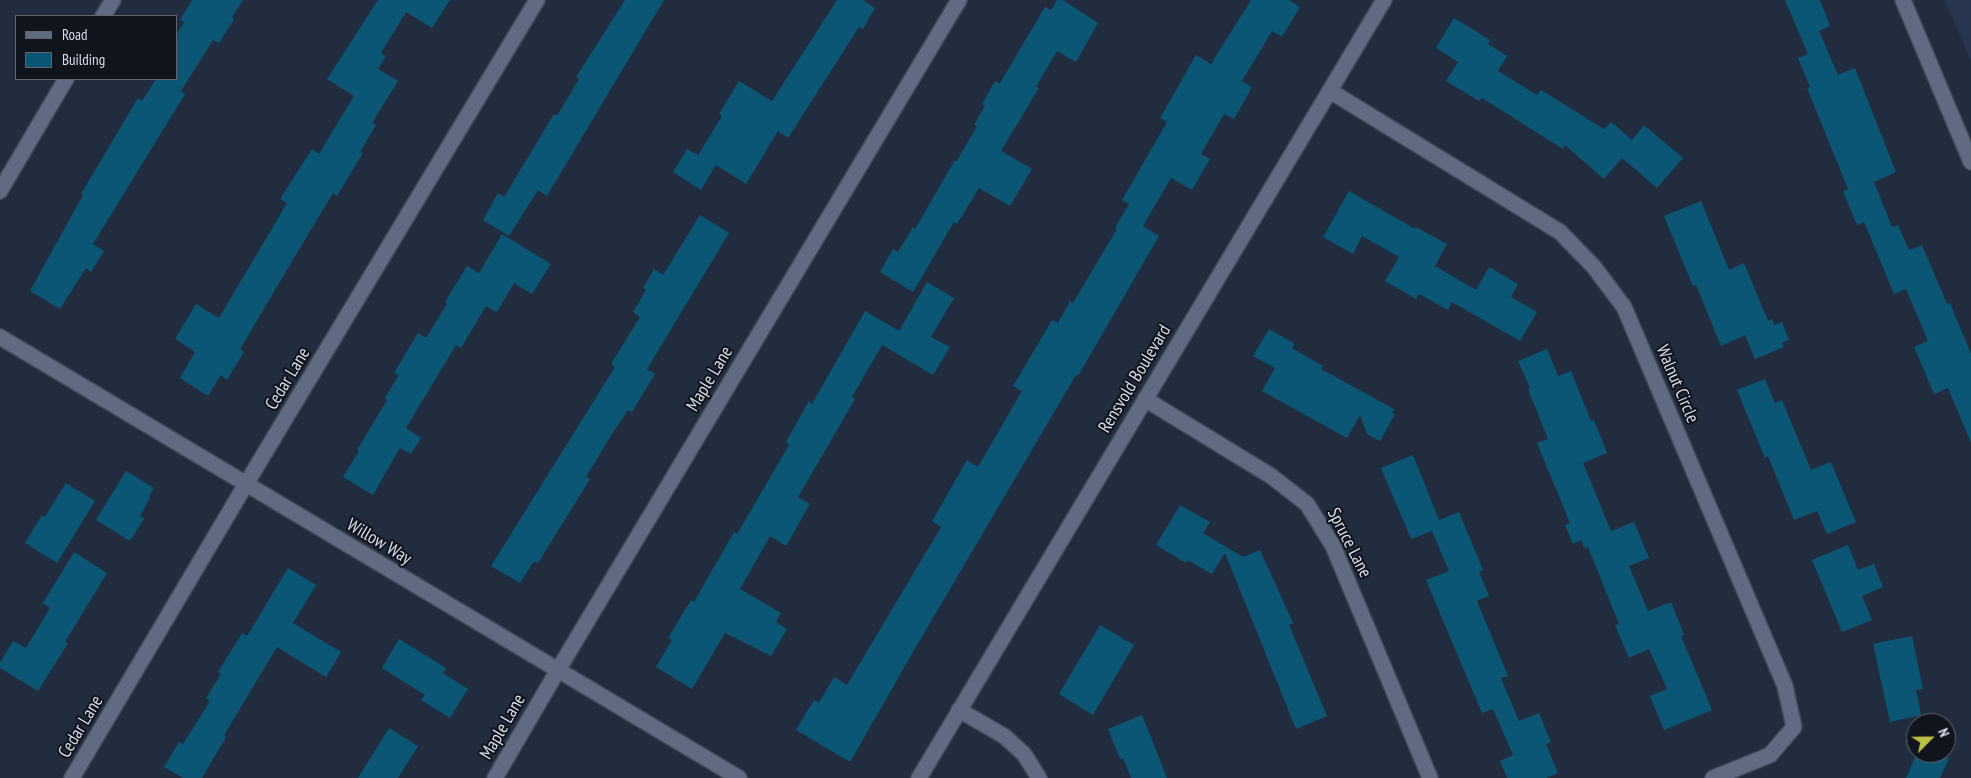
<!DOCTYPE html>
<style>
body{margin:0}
#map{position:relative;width:1971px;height:778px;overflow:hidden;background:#222c3f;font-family:"PT Sans Narrow",sans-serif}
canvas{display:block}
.legend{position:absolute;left:15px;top:15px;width:162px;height:65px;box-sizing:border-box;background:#10141d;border:1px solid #60656f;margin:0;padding:6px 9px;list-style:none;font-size:15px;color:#d7deea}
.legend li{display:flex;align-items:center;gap:10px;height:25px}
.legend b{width:25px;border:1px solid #60656f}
.north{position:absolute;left:1906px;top:713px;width:50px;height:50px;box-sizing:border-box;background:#10141d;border:1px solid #60656f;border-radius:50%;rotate:67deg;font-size:14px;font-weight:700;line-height:20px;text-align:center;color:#d7deea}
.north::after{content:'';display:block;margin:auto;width:18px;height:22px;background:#bdbf43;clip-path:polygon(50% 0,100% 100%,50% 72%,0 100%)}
</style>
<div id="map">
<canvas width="1971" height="778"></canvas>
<ul class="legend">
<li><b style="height:6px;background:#606b81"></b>Road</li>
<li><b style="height:14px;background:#0c5675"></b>Building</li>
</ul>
<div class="north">N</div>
</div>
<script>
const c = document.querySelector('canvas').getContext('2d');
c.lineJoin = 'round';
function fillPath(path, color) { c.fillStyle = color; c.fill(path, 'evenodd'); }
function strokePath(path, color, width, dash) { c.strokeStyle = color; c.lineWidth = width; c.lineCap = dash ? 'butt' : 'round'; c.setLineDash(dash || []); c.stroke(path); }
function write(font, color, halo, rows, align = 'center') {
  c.font = font + ' "PT Sans Narrow",sans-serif'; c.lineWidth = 4; c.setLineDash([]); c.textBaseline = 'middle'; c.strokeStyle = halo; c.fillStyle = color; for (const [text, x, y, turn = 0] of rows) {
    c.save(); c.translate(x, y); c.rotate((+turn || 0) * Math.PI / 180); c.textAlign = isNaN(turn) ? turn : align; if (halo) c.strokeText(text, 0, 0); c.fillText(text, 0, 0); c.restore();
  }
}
const built = new Path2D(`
 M1945 0H1971V61Z`);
const building = new Path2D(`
 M192 0H243L232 17 234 19 219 43 213 40 181 91 185 94 93 244 104 251 91 272 86 268 60 309 30 291 83 195 81 194 138 98 142 101 156 79H176V35L184 22 180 20Z
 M378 0H450L432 28 406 12 381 53 386 56 378 69 398 81 372 123 376 125 360 152 363 153 337 196 333 193 288 268 240 349 244 352 227 380 221 375 208 396 180 378 195 352 175 339 196 304 219 318 287 203 280 199 312 149 319 154 354 96 327 79Z
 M625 0H664L547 196 538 190 509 236 483 220 498 193 504 197 554 114 557 116 579 79 576 77Z
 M837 0H863L875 8 863 29 859 27 788 138 778 131 746 184 716 165 701 190 673 172 687 149 698 155 722 116 719 114 739 81 772 101Z
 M1057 0H1063L1098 23 1076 62 1057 51 1036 87 1039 88 1001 151 1032 169 1010 206 979 188 957 224 954 222 913 292 880 272 893 249 898 252 913 227 915 229 955 160 957 161 977 126 974 125 985 106 982 104 995 81 1000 83 1045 7 1051 10Z
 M1251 0H1289L1300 7 1282 37 1272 31 1242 81 1252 87 1234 119 1224 114 1201 154 1210 159 1192 190 1171 178 1143 226 1159 236 1078 376 1076 375 920 640 850 762 796 730 814 700 819 703 834 677 847 685 941 527 932 521 967 460 978 467 1022 391 1013 386 1052 320 1058 323 1070 301 1073 303 1117 229 1115 228 1129 204 1122 200 1167 122 1160 118 1196 55 1211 64Z
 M1785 0H1820L1830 26 1819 31 1838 75 1855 68 1896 172 1874 182 1892 227 1898 225 1909 250 1922 245 1947 304 1950 303 1971 354V443L1948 388 1934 394 1914 347 1928 341 1906 289 1894 294 1864 222 1857 225 1843 191 1848 189 1807 88 1810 87 1798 58 1808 54Z
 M1454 18 1490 40 1488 44 1507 56 1498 71 1537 95 1541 90 1604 129 1611 122 1632 140 1644 125 1683 158 1657 188 1622 158 1604 179 1565 145 1563 149 1482 98 1479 101 1446 81 1458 62 1436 48Z
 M1349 191 1415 229 1416 227 1447 244 1435 266 1476 290 1489 267 1518 284 1511 297 1537 312 1520 341 1452 302 1448 310 1419 294 1416 299 1385 281 1399 257 1362 236 1353 254 1323 237Z
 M1701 201 1729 270 1744 263 1768 321 1772 319 1774 325 1782 322 1789 340 1782 343 1784 347 1755 359 1745 335 1721 346 1696 285 1693 286 1664 216Z
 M700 215 729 233 647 369 655 374 632 412 628 410 612 434 586 477 590 479 538 563 534 561 520 583 491 566 615 367 611 364 640 317 633 312 646 290 643 288 654 269 663 275Z
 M502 234 551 264 532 294 514 283 497 312 486 306 461 348 456 345 406 428 421 438 411 454 400 448 373 495 343 477 359 451 357 450 387 400 385 398 399 375 394 373 418 333 426 338 447 304 445 302 467 266 479 273Z
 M927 282 954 298 931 337 950 347 933 375 882 345 852 397 855 399 798 497 810 504 786 546 770 536 740 589 781 613 776 622 787 629 771 656 725 633 692 689 656 667 672 640 668 638 691 600 694 602 734 532 737 534 789 445 786 442 809 401 812 404 865 311 899 331Z
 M1269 329 1295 344 1292 348 1323 366 1321 369 1394 409 1392 413 1395 414 1380 441 1367 434 1360 415 1347 438 1262 391 1275 368 1253 356Z
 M1547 349 1558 376 1571 371 1591 421 1594 420 1607 453 1583 463 1611 531 1634 522 1649 558 1629 566 1648 611 1671 602 1684 635 1681 636 1712 710 1664 730 1650 696 1667 689 1649 649 1629 658 1615 625 1619 624 1588 547 1584 548 1581 540 1573 544 1565 525 1570 523 1537 443 1548 439 1528 389 1530 388 1518 361Z
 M1765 379 1775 403 1782 400 1811 470 1831 462 1856 522 1827 534 1817 511 1794 520 1768 456 1765 458 1737 390Z
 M1413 455 1439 520 1459 512 1483 570 1479 572 1489 596 1477 601 1508 676 1501 678 1519 721 1539 713 1551 742 1546 744 1558 773 1546 778H1507L1500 761 1513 755 1493 709 1482 713 1426 580 1449 571 1432 531 1411 539 1381 468Z
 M126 471 154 488 149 497 150 498 140 516 144 519 130 541 96 520Z
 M66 483 95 501 57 563 25 543 42 515 45 517Z
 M1180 505 1210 522 1203 533 1243 557 1260 550 1293 623 1289 625 1327 716 1296 729 1225 553 1212 574 1188 560 1186 563 1156 545Z
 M1848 545 1858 570 1874 564 1883 587 1862 596 1872 620 1842 632 1812 560Z
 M74 552 107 573 65 642 68 643 38 691 0 668V663L13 641 26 648 50 608 43 603Z
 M288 568 316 585 293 623 341 652 326 677 277 647 224 735 226 737 202 778H183L164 767 179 742 183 744 210 701 206 698 221 674 218 672 242 633 247 636Z
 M1100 625 1134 645 1093 715 1059 694Z
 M1912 636 1923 689 1916 690 1921 715 1890 722 1873 644Z
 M399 639 446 668 443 673 468 689 450 718 421 700 425 695 382 668Z
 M1142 715 1167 778H1131L1123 758 1120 759 1108 729Z
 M389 728 418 746 398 778H358Z
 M1917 753H1936L1949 759 1940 778H1906Z`);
const minor = new Path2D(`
 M103 16 113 0
 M1330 91 1560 232 1594 267 1624 307 1785 686 1794 727 1770 755 1713 778
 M0 191 66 79
 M0 337 739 778
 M1145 399 1271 476 1307 504 1333 546 1430 778
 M959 710 1004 736 1024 754 1039 778
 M72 778 246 484 537 0
 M495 778 558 670 959 0
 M919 778 1384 0`);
const tertiary = new Path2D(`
 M1903 0 1971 162`);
const streetNames = [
 ["Cedar Lane",288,379,-59],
 ["Maple Lane",710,379,-59],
 ["Rensvold Boulevard",1135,379,-59],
 ["Walnut Circle",1677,384,67],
 ["Willow Way",379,542,31],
 ["Spruce Lane",1349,543,63],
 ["Cedar Lane",81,727,-59],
 ["Maple Lane",503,727,-60]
];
fillPath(built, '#28354e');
fillPath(building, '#0c5675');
strokePath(minor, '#404958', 18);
strokePath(tertiary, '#404958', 18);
strokePath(minor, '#606b81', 15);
strokePath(tertiary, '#606b81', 15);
write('18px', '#d7deea', '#10141d', streetNames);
</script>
